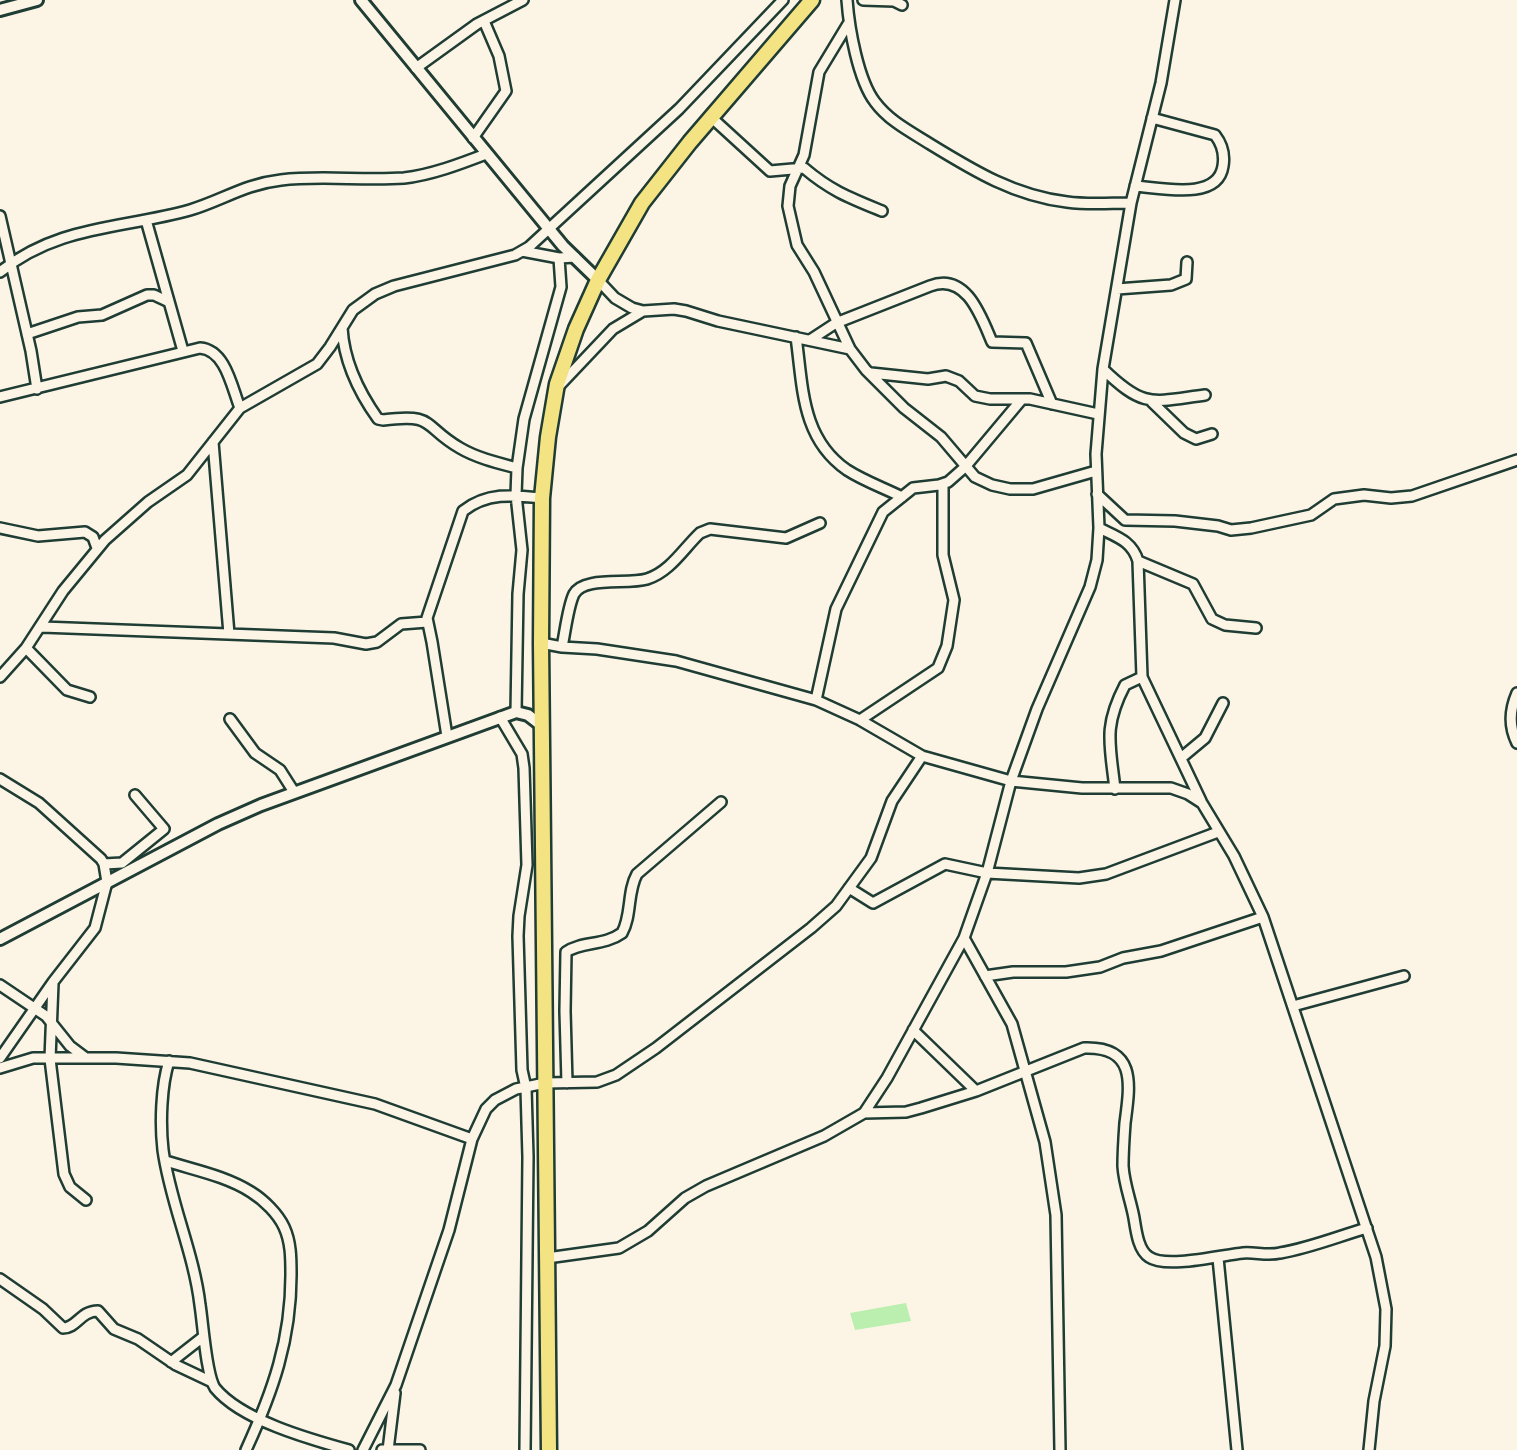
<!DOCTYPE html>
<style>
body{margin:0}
canvas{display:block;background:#fcf5e5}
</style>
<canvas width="1517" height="1450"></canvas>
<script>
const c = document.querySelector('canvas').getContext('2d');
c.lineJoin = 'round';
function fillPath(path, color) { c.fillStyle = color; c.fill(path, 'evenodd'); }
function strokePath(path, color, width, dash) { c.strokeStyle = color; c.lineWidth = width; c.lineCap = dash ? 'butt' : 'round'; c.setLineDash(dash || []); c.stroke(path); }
const green = new Path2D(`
 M906 1303 911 1321 855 1330 850 1313Z`);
const minor = new Path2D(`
 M847 0C849 28 858 80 875 102 889 121 911 132 930 144 974 171 1015 196 1067 202 1088 205 1110 203 1131 203
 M863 0 894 1 902 5
 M848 24 819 72 804 155 790 186 788 206 797 245 814 272 850 349 866 370 904 408 941 437 975 477 992 485 1010 489H1033L1096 471
 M416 68 477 24 523 0
 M712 118 770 171 804 168C831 191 850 198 882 211
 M473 138 506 91 499 56 484 21
 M1135 186C1162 188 1218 201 1223 166 1225 154 1222 144 1215 135L1152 118
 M0 216 31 351 37 389
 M146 220 183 351
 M522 251 559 258 575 257
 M0 272C58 225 122 229 190 210 223 200 245 184 281 180 321 175 363 181 404 178 431 175 460 164 486 154
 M598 280 615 298 632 308 643 311 674 309 686 311 718 321 850 349
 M1117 289 1171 285 1186 279 1187 262
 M342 328C344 362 358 391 378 419L383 420C436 413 422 426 460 448 477 458 498 463 517 468
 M27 334 78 317 102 315 147 295H154L169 302
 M796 337C803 387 801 438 847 470 864 481 884 488 902 497
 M810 340 836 323 930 286C966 272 981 316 992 342L1026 343 1052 404
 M1103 369C1144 409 1152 402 1205 395
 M871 373 928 379 946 376 959 381 975 396 990 399H1022
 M559 386 613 329 643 311
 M0 397 200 348C226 350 232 388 240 408
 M1152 402 1184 433 1196 439 1212 434
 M213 442 229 634
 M1097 494 1125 520 1175 521 1218 526 1231 530 1251 528 1311 515 1334 499 1364 495 1391 498 1412 496 1517 460
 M0 528 38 536 85 532 93 537 97 548
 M1099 528C1117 537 1132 541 1138 561L1142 677 1201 801
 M1138 561 1193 584 1212 619 1225 625 1256 628
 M42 627 334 638 366 644 377 642 401 624 427 622
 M541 643 562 647 597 649 676 661 816 700 860 720 922 756 1011 781 1082 788H1171L1188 794 1202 803 1234 856 1263 917 1376 1257 1386 1309 1385 1346 1374 1401 1369 1450
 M562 647C565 633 568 606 574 594 584 576 627 585 647 579 670 572 684 548 700 533L710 529 786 538 820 523
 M26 648 67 690 90 697
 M0 677 26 648 63 591 105 540 148 502 187 475 240 408 317 364 330 347 353 310 375 294 394 286 515 255 529 247 679 109 783 0
 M1517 693C1510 709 1509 727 1517 743
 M816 700 836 609 883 512 913 488 939 485 948 482 965 467 1022 399H1030L1098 414
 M516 712 518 594 522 550 516 495 517 468 524 419 561 287 559 258
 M500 717 522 754 524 768 527 865 519 916 518 936 522 1070 526 1088 528 1157 525 1450
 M230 719 255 753 280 770 294 792
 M860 720 938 668 947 646 954 600 943 555V484
 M447 736 432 642 427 618 463 511C487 492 513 495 542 498
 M1181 758 1205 738 1223 703
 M0 779 39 803 101 859 104 864 107 882 95 928 53 982 0 1058
 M1115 789C1110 744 1103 727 1125 685L1142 677
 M104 864 122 863 164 829 135 795
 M849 888 873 903 945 864 987 873 1079 878 1106 874 1218 832
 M964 938 1012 1024 1045 1142 1056 1215 1060 1450
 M985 976 1013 972H1066L1100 967 1123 958 1161 951 1263 917
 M53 983 50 1059 64 1174 70 1187 86 1200
 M0 985 46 1016 70 1046 86 1058
 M1293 1006 1404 976
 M913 1030 976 1091
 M169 1061C161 1086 160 1124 163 1150 170 1202 194 1253 200 1305 203 1323 206 1375 215 1388 241 1420 309 1439 349 1450
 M0 1068 33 1058H116L190 1063 375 1104 472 1139
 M567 1083 565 1011 566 952C582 941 604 946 622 933 632 915 627 892 637 874L721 802
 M864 1113 906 1112 921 1108 976 1091 1084 1048C1137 1046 1130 1085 1125 1123 1124 1137 1123 1152 1123 1166 1124 1184 1131 1201 1134 1218 1136 1230 1138 1250 1149 1257 1166 1269 1222 1255 1243 1253 1255 1252 1268 1256 1280 1253 1310 1248 1339 1236 1367 1228
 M166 1161C194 1170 226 1176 251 1192 264 1200 278 1214 284 1227 291 1242 291 1258 291 1275 291 1340 273 1391 246 1450
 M547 1258 619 1248 648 1231 685 1198 706 1186 824 1136 864 1113 887 1078 964 938 987 873 1011 781 1037 709 1090 587 1097 560 1099 528 1096 454 1103 369 1131 203 1161 83 1175 0
 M1218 1258 1237 1450
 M0 1279 43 1309 63 1328C77 1328 80 1311 98 1311L114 1329 138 1339 176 1365 212 1382
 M171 1362 203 1337
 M363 1450 396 1385 449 1230 472 1139 486 1109 495 1100 516 1089 545 1083 597 1082 616 1075 656 1048 811 928 836 906 871 858 892 801 922 756
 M382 1450H420
 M388 1450 395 1393`);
const tertiary = new Path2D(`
 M361 0 563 246 598 280
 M0 10 37 0
 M0 939 218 824 261 805 516 712 528 715 541 725`);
const primary = new Path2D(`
 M549 1450 541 643 542 498 548 437 557 384 576 329 598 280 642 203 690 142 812 0`);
fillPath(green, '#bbefb0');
strokePath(minor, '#1f3d34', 14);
strokePath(tertiary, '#1f3d34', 16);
strokePath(primary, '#1f3d34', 19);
strokePath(minor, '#fcf5e5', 9);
strokePath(tertiary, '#fcf5e5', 10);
strokePath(primary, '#f4e382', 14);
</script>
